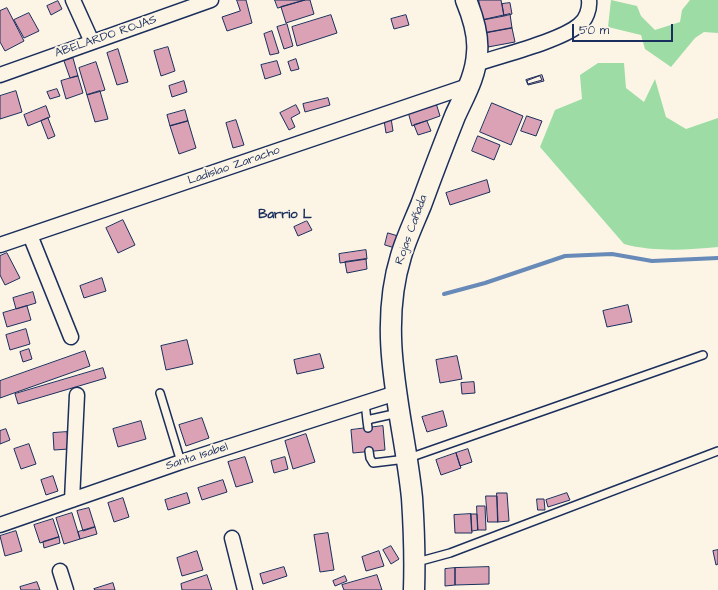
<!DOCTYPE html>
<meta charset="utf-8">
<style>
body{margin:0}
#map{position:relative;width:718px;height:590px;overflow:hidden;background:#fcf5e5;font-family:"Architects Daughter",sans-serif}
canvas{display:block}
.scale{position:absolute;left:572px;top:24px;width:101px;height:18px;box-sizing:border-box;border:2px solid #1b2f5e;border-top:0;padding-left:5px;font-size:12px;line-height:14px;white-space:nowrap;color:#1b2f5e;-webkit-text-stroke:3px #fcf5e5;paint-order:stroke}
</style>
<div id="map">
<canvas width="718" height="590"></canvas>
<div class="scale">50 m</div>
</div>
<script>
const c = document.querySelector('canvas').getContext('2d');
c.lineJoin = 'round';
function fillPath(path, color) { c.fillStyle = color; c.fill(path, 'evenodd'); }
function strokePath(path, color, width, dash) { c.strokeStyle = color; c.lineWidth = width; c.lineCap = dash ? 'butt' : 'round'; c.setLineDash(dash || []); c.stroke(path); }
function write(font, color, halo, rows, align = 'center') {
  c.font = font + ' "Architects Daughter",sans-serif'; c.lineWidth = 4; c.setLineDash([]); c.textBaseline = 'middle'; c.strokeStyle = halo; c.fillStyle = color; for (const [text, x, y, turn = 0] of rows) {
    c.save(); c.translate(x, y); c.rotate((+turn || 0) * Math.PI / 180); c.textAlign = isNaN(turn) ? turn : align; if (halo) c.strokeText(text, 0, 0); c.fillText(text, 0, 0); c.restore();
  }
}
const green = new Path2D(`
 M611 0 637 6 641 16 655 30 680 22 682 10 690 0H718V33L704 32 695 38 671 67 645 49 641 35 608 27Z
 M598 63H624L626 88 644 102 655 79 666 117 686 129 718 118V247C688 250 653 252 624 244L540 147 555 110 582 99 580 75Z`);
const stream = new Path2D(`
 M444 294 485 283 565 256 612 254 652 261 718 258`);
const building = new Path2D(`
 M237 0H246L252 23 227 31 222 17 240 11Z
 M275 0H305L278 8Z
 M305 0H310L314 14 286 23 281 7Z
 M479 0H501L504 16 483 20Z
 M58 1 62 9 51 15 47 6Z
 M510 3 512 14 504 16 502 4Z
 M7 8 24 41 5 51 0 42V11Z
 M29 13 39 31 24 38 14 20Z
 M510 14 512 28 485 33 483 20Z
 M331 15 337 33 297 46 292 27Z
 M406 15 409 25 394 29 391 19Z
 M287 24 293 46 284 49 277 27Z
 M512 28 515 42 488 47 485 33Z
 M272 31 279 53 270 55 264 34Z
 M168 47 175 71 161 76 154 51Z
 M118 49 128 82 117 85 107 53Z
 M73 58 78 76 70 78 64 61Z
 M296 59 299 69 291 71 288 62Z
 M277 61 281 74 265 79 261 65Z
 M96 62 105 90 87 95 79 68Z
 M542 75 544 81 528 85 526 80Z
 M78 76 83 93 66 99 61 81Z
 M540 76 542 80 528 84 527 81Z
 M184 81 187 92 172 97 169 86Z
 M57 89 60 96 50 99 47 92Z
 M16 91 22 112 0 119V96Z
 M100 91 108 119 95 122 87 95Z
 M328 98 330 105 305 112 303 104Z
 M436 103 440 116 412 126 408 112Z
 M492 103 523 116 511 145 480 132Z
 M296 105 300 113 291 118 295 127 289 130 280 113Z
 M46 106 50 117 28 126 24 115Z
 M185 110 188 121 170 126 167 115Z
 M527 116 542 121 536 136 521 131Z
 M48 118 55 136 48 139 41 121Z
 M391 118 393 131 386 133 384 120Z
 M236 120 244 145 233 148 226 123Z
 M188 121 196 148 179 154 170 126Z
 M427 121 431 131 418 135 414 125Z
 M478 136 500 145 494 160 472 151Z
 M487 180 490 192 450 205 446 193Z
 M123 220 135 245 118 253 106 228Z
 M307 221 312 230 298 236 294 227Z
 M388 233 398 236 395 248 385 245Z
 M366 250 367 259 340 263 339 254Z
 M7 253 20 278 5 285 0 275V256Z
 M366 259 367 269 347 273 345 262Z
 M102 278 106 291 84 298 80 286Z
 M33 292 36 303 16 309 13 298Z
 M628 305 632 322 607 327 603 311Z
 M27 306 31 320 7 327 3 313Z
 M26 329 30 344 10 350 6 335Z
 M187 340 193 364 166 370 161 346Z
 M29 349 32 359 23 362 20 352Z
 M85 351 90 366 0 398V381Z
 M320 354 324 368 297 374 294 360Z
 M457 356 462 379 440 383 436 360Z
 M103 368 106 378 18 404 15 394Z
 M474 382 475 393 462 394 461 383Z
 M443 411 447 426 427 432 422 417Z
 M202 418 209 438 186 446 179 425Z
 M141 421 146 439 118 447 113 429Z
 M383 426 385 450 353 453 351 430Z
 M6 429 10 440 0 444V431Z
 M67 432 69 449 54 450 53 433Z
 M306 434 315 462 293 469 285 441Z
 M29 444 36 464 21 469 14 449Z
 M468 449 472 462 460 466 456 453Z
 M456 453 461 468 441 475 436 460Z
 M245 457 253 482 236 487 228 462Z
 M285 457 288 469 274 473 271 461Z
 M53 476 58 491 46 495 41 480Z
 M223 480 227 492 202 500 198 488Z
 M187 493 190 503 168 510 165 500Z
 M497 493H507L509 521 498 522Z
 M567 493 570 500 548 507 546 500Z
 M486 496H497L498 522H488Z
 M123 498 129 517 114 522 108 503Z
 M537 499H544L545 510H538Z
 M477 506H485L486 530H478Z
 M89 508 95 527 83 531 77 511Z
 M72 513 80 539 64 544 56 518Z
 M471 514H477L478 530 472 531Z
 M471 514 472 533H455L454 515Z
 M53 519 59 537 40 543 34 525Z
 M95 527 97 534 80 539 78 532Z
 M16 531 22 551 5 556 0 536Z
 M328 533 334 570 320 572 314 535Z
 M59 537 60 543 44 548 43 542Z
 M391 546 399 559 391 564 383 550Z
 M718 550V564L716 565 713 551Z
 M197 551 203 570 182 576 177 558Z
 M379 551 384 566 366 571 362 557Z
 M284 567 287 576 263 584 260 574Z
 M489 567V584L455 585V568Z
 M455 568V585L445 586V569Z
 M207 575 212 590H182L181 584Z
 M377 575 382 590H344L342 585Z
 M345 576 347 581 335 586 333 581Z
 M37 582 40 590H21L20 587Z
 M113 583 115 590H95L94 589Z`);
const service = new Path2D(`
 M160 393 181 462
 M365 402 367 421
 M368 428 367 421 371 419 398 413
 M369 451 370 458 373 463 406 459 703 355
 M417 562 450 553 718 451`);
const minor = new Path2D(`
 M73 0 92 42
 M476 64C502 55 560 41 579 25 586 20 590 9 589 0
 M0 75 211 0
 M30 235 71 337
 M0 245 468 86
 M72 500 77 395
 M0 525 181 462 396 393
 M232 538 245 590
 M60 571 66 590`);
const secondary = new Path2D(`
 M414 590C415 560 414 528 412 498 404 418 376 337 401 256 406 239 414 222 421 205 432 175 443 146 455 116 464 96 476 76 477 53 479 35 473 17 466 0`);
const streetNames = [
 ["ABELARDO ROJAS",106,37,-19],
 ["Ladislao Zaracho",234,166,-19],
 ["Rojas Cañada",412,230,-70],
 ["Santa Isabel",197,457,-18]
];
const neighbourhoodNames = [
 ["Barrio L",285,215]
];
fillPath(green, '#9ddca5');
strokePath(stream, '#678ab8', 4);
fillPath(building, '#daa2b4');
strokePath(building, '#1b2f5e', 1);
strokePath(service, '#1b2f5e', 10);
strokePath(minor, '#1b2f5e', 17);
strokePath(secondary, '#1b2f5e', 23);
strokePath(service, '#fcf5e5', 7);
strokePath(minor, '#fcf5e5', 14);
strokePath(secondary, '#fcf5e5', 20);
write('12px', '#1b2f5e', '#fcf5e5', streetNames);
write('bold 13px', '#1b2f5e', '#fcf5e5', neighbourhoodNames);
</script>
